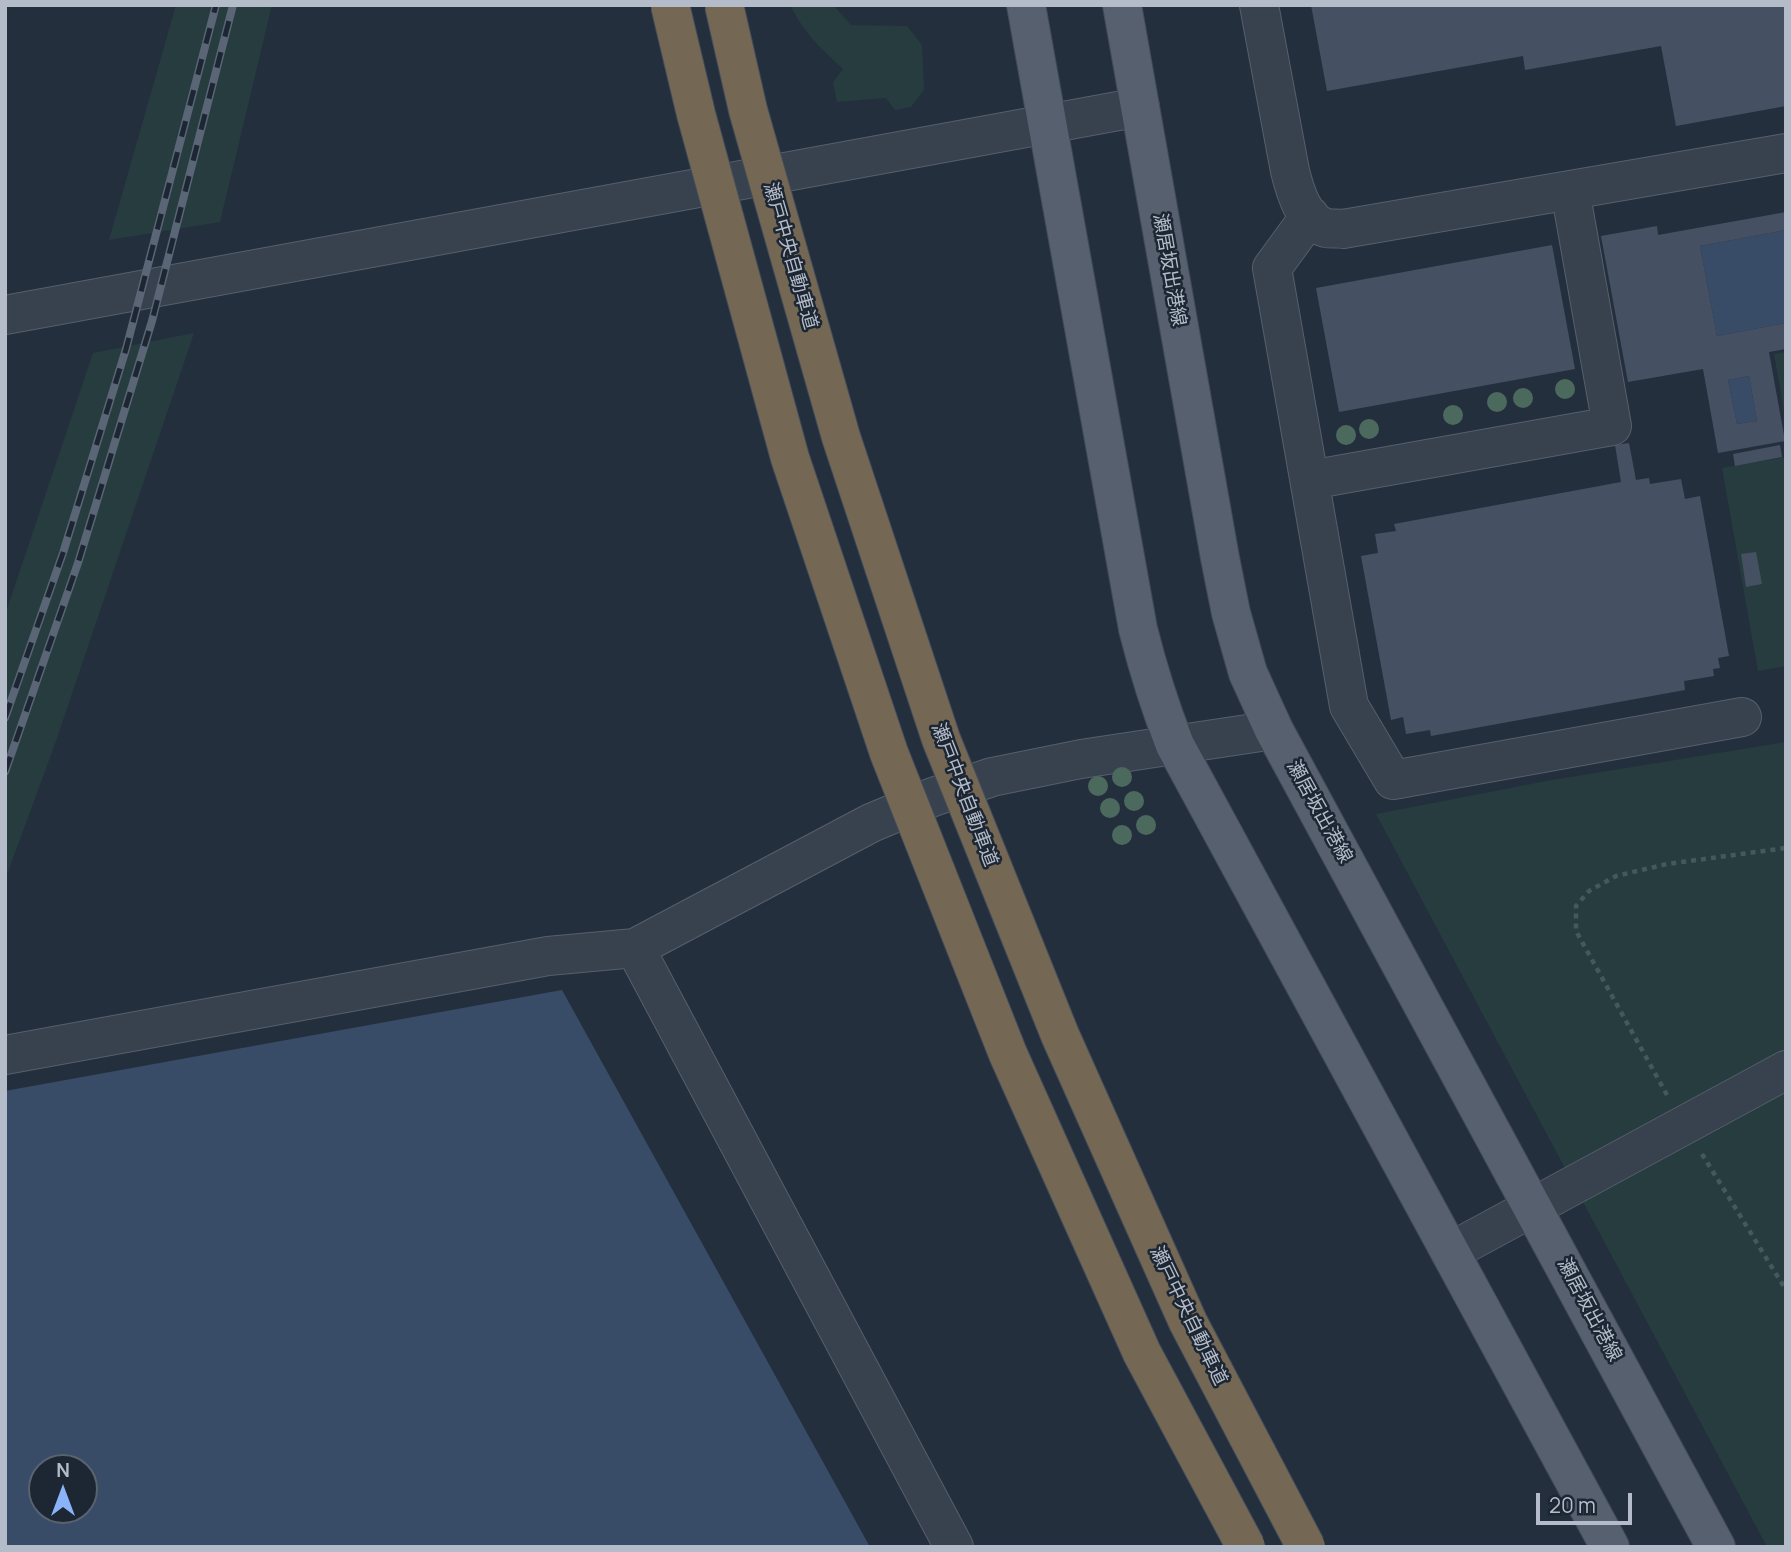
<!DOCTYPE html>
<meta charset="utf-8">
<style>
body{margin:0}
#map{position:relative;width:1791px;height:1552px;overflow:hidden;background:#242f3e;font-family:Manrope,sans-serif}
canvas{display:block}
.frame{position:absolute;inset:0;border:7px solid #b4bcc9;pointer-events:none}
.north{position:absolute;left:28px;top:1454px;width:70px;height:70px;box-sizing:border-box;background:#1d2633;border:2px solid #59626f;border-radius:50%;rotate:0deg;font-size:19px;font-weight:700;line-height:28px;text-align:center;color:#b4bcc9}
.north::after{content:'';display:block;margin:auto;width:24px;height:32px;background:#8ab4f8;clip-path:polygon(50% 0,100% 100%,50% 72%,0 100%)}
.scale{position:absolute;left:1536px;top:1493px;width:96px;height:32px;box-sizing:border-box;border:4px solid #b4bcc9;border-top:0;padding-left:9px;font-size:21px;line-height:24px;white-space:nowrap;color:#b4bcc9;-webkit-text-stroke:5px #1d2633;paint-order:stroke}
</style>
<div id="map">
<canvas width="1791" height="1552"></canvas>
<div class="frame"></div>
<div class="north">N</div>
<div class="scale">20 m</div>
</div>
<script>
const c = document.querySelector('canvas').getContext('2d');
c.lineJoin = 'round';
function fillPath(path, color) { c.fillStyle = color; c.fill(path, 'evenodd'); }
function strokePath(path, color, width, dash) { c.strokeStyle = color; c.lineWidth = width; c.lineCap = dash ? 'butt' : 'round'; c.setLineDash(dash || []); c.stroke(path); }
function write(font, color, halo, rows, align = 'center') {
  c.font = font + ' Manrope,"Noto Sans JP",sans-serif'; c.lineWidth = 5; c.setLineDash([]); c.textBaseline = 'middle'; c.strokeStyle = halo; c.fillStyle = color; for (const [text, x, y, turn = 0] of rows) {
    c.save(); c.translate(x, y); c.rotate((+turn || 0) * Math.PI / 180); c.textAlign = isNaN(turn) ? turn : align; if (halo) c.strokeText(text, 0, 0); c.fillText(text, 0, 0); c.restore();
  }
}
const green = new Path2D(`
 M176 5H272L220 222 109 240Z
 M790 5H833L851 25 907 26 922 45 924 90 911 107 895 110 886 98 837 102 833 82 843 69C821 49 803 32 790 5Z
 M194 333 55 744 5 880V615L93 353Z
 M1786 352V422L1774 354Z
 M1786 457V666L1758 671 1722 468Z
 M1786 742V1547H1767L1376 814 1552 780Z`);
const water = new Path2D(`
 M1786 230V323L1717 336 1700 246Z
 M1749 376 1757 421 1737 424 1728 380Z
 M562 990 870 1547H5V1091ZM42 1468H84V1510H42Z`);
const building = new Path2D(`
 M1311 5H1786V106L1676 126 1661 46 1525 70 1523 56 1327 91Z
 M1786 212V230L1700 246 1717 336 1786 323V349L1769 352 1785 441 1718 453 1703 369 1628 382 1601 236 1657 226 1658 235ZM1749 376 1757 421 1737 424 1728 380Z
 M1552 245 1575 369 1339 412 1316 288Z
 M1629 443 1636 480 1649 478 1650 484 1681 479 1685 499 1700 496 1729 656 1718 658 1720 668 1713 669 1714 676 1684 681 1685 690 1431 736 1430 730 1406 734 1403 717 1391 720 1361 556 1378 553 1375 534 1396 531 1394 524 1621 482 1615 445Z
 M1780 445 1782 457 1735 466 1733 454Z
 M1756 552 1762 584 1746 587 1741 554Z`);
const path = new Path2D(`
 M1667 1095 1576 931V906L1589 891 1616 876 1667 864 1786 848
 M1702 1154 1786 1290`);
const minor = new Path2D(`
 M1259 5 1290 171C1295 191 1303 221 1326 228 1331 229 1338 228 1343 229L1786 153
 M1310 216 1272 268 1349 706 1393 780 1742 717
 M5 315 1140 107
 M1310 480 1612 426 1570 190
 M635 948 954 1547
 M5 1055 548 956 635 948 871 823 933 797 992 777 1081 759 1274 730
 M1450 1252 1786 1070`);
const major = new Path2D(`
 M1026 5 1138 629C1148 669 1160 707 1175 745L1610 1547
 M1122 5 1220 558 1231 613 1248 673 1274 730 1716 1547`);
const rail = new Path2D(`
 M5 718 63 553 126 349 216 5
 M5 772 78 563 152 321 233 5`);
const highwayBridge = new Path2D(`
 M670 5 696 114 790 458 889 753 1008 1054 1142 1353 1246 1547
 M724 5 748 110 841 437 941 739 1060 1035 1188 1322 1306 1547`);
const trees = [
 [1565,389],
 [1523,398],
 [1497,402],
 [1453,415],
 [1369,429],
 [1346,435],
 [1122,777],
 [1098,786],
 [1134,801],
 [1110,808],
 [1146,825],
 [1122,835]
];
const streetNames = [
 ["瀬戸中央自動車道",790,256,74],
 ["瀬居坂出港線",1169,270,80],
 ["瀬戸中央自動車道",964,795,69],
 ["瀬居坂出港線",1319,812,61],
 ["瀬居坂出港線",1589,1310,62],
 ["瀬戸中央自動車道",1188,1316,64]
];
fillPath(green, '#263c3f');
fillPath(water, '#394c67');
fillPath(building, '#455162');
strokePath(minor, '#565f6c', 40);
strokePath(major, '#414a57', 40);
strokePath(path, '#44595c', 4.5, [5, 5]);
strokePath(minor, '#38414e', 38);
strokePath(major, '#56606e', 38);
strokePath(rail, '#5a6575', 8);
strokePath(rail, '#1d2633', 5, [16]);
strokePath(highwayBridge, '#434c59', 40, []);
strokePath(highwayBridge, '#746855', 38);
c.fillStyle = '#4b6a5d';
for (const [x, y] of trees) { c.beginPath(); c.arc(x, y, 10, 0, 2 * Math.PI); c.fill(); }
write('19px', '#b4bcc9', '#1d2633', streetNames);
</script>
